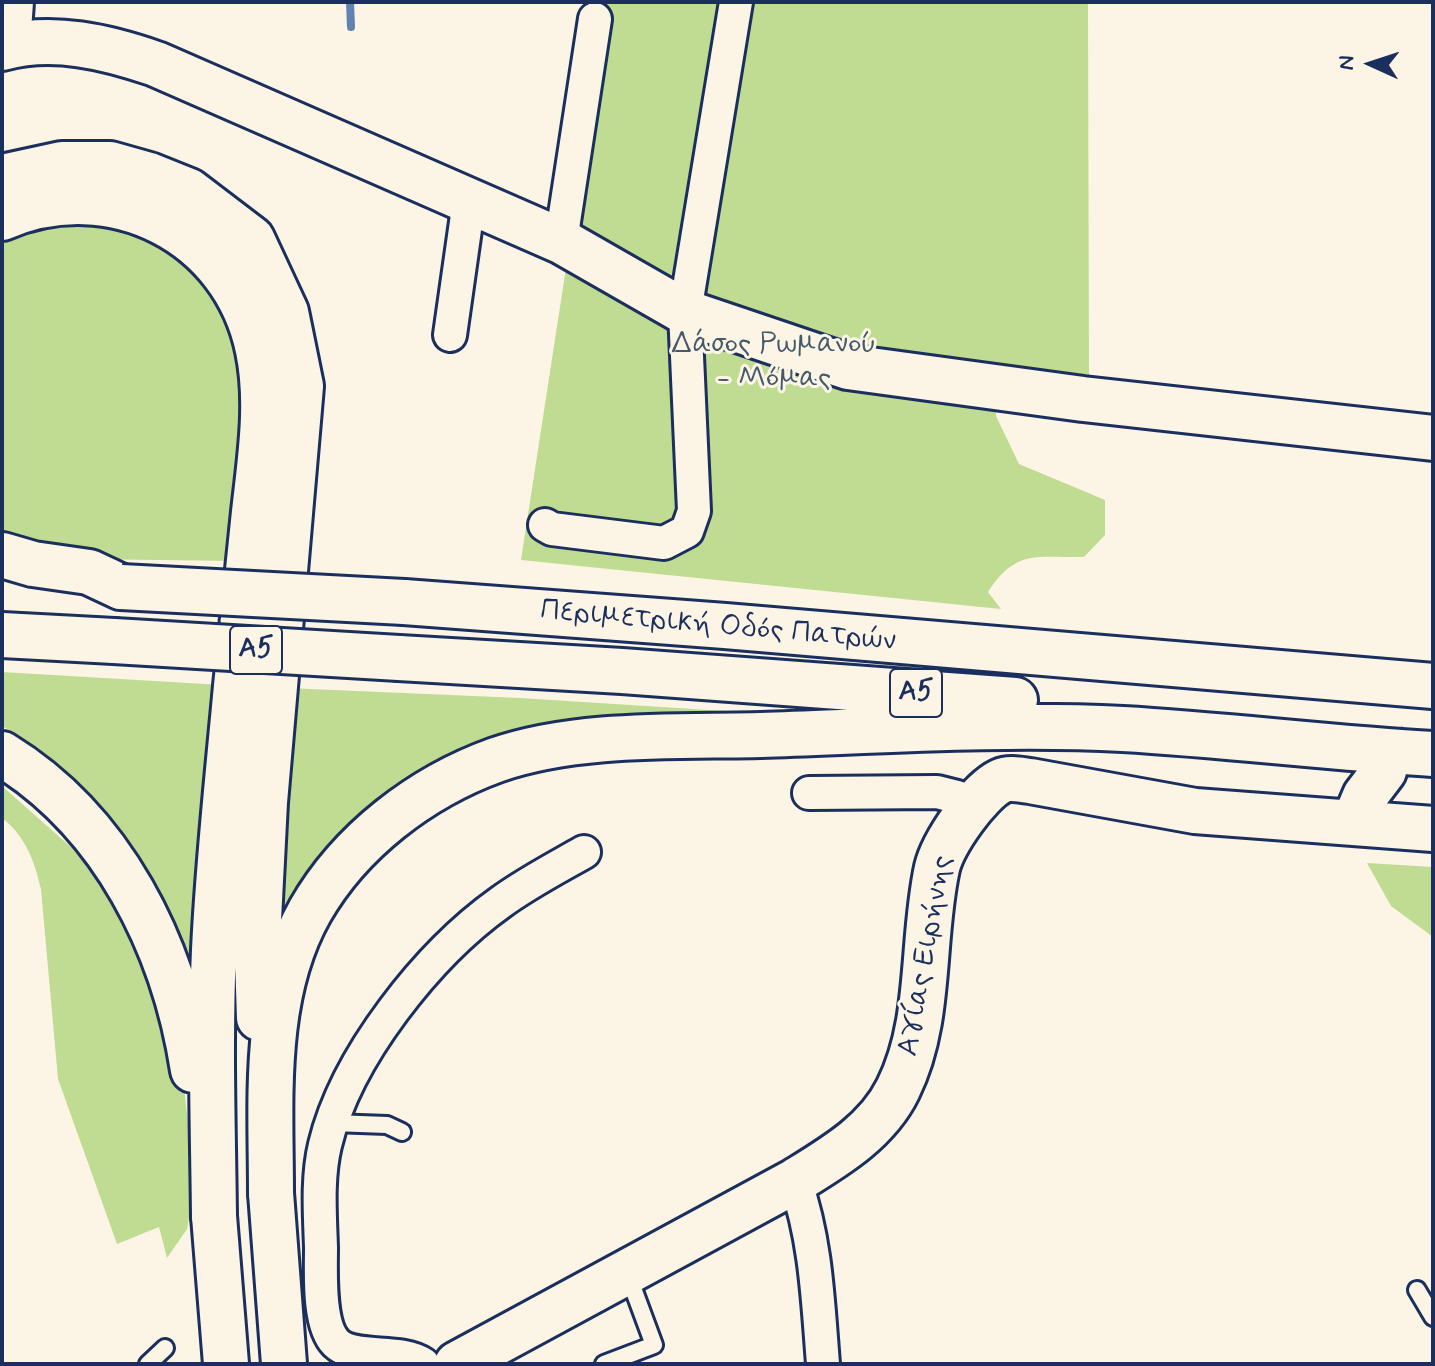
<!DOCTYPE html>
<meta charset="utf-8">
<style>
body{margin:0}
#map{position:relative;width:1435px;height:1366px;overflow:hidden;background:#fcf5e5;font-family:Mynerve,sans-serif}
canvas{display:block}
.frame{position:absolute;inset:0;border:4px solid #1b2f5e;pointer-events:none}
.north{position:absolute;left:1331px;top:24px;width:80px;height:80px;-webkit-text-stroke:6px #fcf5e5;paint-order:stroke;rotate:273deg;font-size:22px;font-weight:700;line-height:32px;text-align:center;color:#1b2f5e}
.north::after{content:'';display:block;margin:auto;width:28px;height:36px;background:#1b2f5e;clip-path:polygon(50% 0,100% 100%,50% 72%,0 100%)}
</style>
<div id="map">
<canvas width="1435" height="1366"></canvas>
<div class="frame"></div>
<div class="north">N</div>
</div>
<script>
const c = document.querySelector('canvas').getContext('2d');
c.lineJoin = 'round';
function fillPath(path, color) { c.fillStyle = color; c.fill(path, 'evenodd'); }
function strokePath(path, color, width, dash) { c.strokeStyle = color; c.lineWidth = width; c.lineCap = dash ? 'butt' : 'round'; c.setLineDash(dash || []); c.stroke(path); }
function write(font, color, halo, rows, align = 'center') {
  c.font = font + ' Mynerve,sans-serif'; c.lineWidth = 6; c.setLineDash([]); c.textBaseline = 'middle'; c.strokeStyle = halo; c.fillStyle = color; for (const [text, x, y, turn = 0] of rows) {
    c.save(); c.translate(x, y); c.rotate((+turn || 0) * Math.PI / 180); c.textAlign = isNaN(turn) ? turn : align; if (halo) c.strokeText(text, 0, 0); c.fillText(text, 0, 0); c.restore();
  }
}
const green = new Path2D(`
 M607 2H1088L1089 386 995 372 996 416 1019 464 1105 500V535L1084 557C1038 558 1016 548 988 592L1001 609 521 560Z
 M96 220 155 240 208 280 244 355 236 561 80 559 2 541V238L13 232Z
 M2 672 222 685 199 998C174 909 141 848 74 783 52 761 29 741 2 726Z
 M287 688 520 698 788 715 468 749 270 966Z
 M2 786 81 856 115 902 148 958 182 1070 195 1184 187 1229 167 1258 159 1227 117 1244 58 1079 41 889C34 860 26 837 2 818Z
 M1367 863 1433 867V937L1391 906Z`);
const stream = new Path2D(`
 M350 2 351 27`);
const secondaryTunnel = new Path2D(`
 M1384 771 1433 727`);
const lane = new Path2D(`
 M333 1123 387 1125 402 1132
 M1417 1290 1433 1317
 M148 1364 165 1348
 M604 1364 654 1345 627 1272`);
const street = new Path2D(`
 M14 45 17 2
 M561 241 595 19
 M450 335 469 201
 M545 525 552 529 664 543 687 531 694 511 685 312 736 2
 M809 793 937 792 957 797 973 807
 M795 1181C816 1240 818 1302 823 1364
 M423 1364C400 1348 354 1361 336 1343 318 1325 321 1273 321 1248 320 1215 317 1178 325 1145 346 1057 428 954 501 902 527 883 556 868 584 852`);
const secondary = new Path2D(`
 M2 48C53 34 107 47 156 64L561 241 685 312 848 367 1083 399 1433 438
 M1354 822 1365 796 1384 771
 M457 1364 795 1181C834 1157 877 1132 898 1089 932 1021 921 941 937 868 943 843 978 792 1001 781 1010 777 1021 780 1030 781L1195 811 1433 829`);
const primary = new Path2D(`
 M271 1193 284 1364
 M214 1216 226 1364`);
const highway = new Path2D(`
 M2 177 62 164H110L149 175 189 191 252 239 286 312 301 386 265 802 257 958 259 1018
 M2 218C111 171 234 232 258 350 269 402 260 459 254 512 248 570 242 628 236 686 228 774 218 862 214 950 210 1038 213 1127 214 1216
 M2 555 33 564 89 572 121 587
 M404 602 725 626 1433 686
 M2 635 114 641
 M399 658 622 671 1015 700
 M2 754C113 822 174 946 193 1070
 M271 1193C271 1099 262 996 310 911 350 841 421 787 496 760 577 732 676 737 761 735 881 731 1002 723 1123 729 1227 735 1330 748 1433 754`);
const highwayBridge = new Path2D(`
 M121 587 404 602
 M114 641 399 658`);
const shields = [
 [256,650,52],
 [916,693,52]
];
const shieldNames = [
 ["Α5",256,650],
 ["Α5",916,693]
];
const parkNames = [
 ["Δάσος Ρωμανού",774,346],
 ["- Μόμας",774,380]
];
const streetNames = [
 ["Περιμετρική Οδός Πατρών",718,627,5],
 ["Αγίας Ειρήνης",927,956,-80]
];
fillPath(green, '#c0db92');
strokePath(stream, '#6084b1', 8);
strokePath(secondaryTunnel, '#cfcdca', 44, [44, 22]);
strokePath(lane, '#1b2f5e', 22);
strokePath(street, '#1b2f5e', 38);
strokePath(secondary, '#1b2f5e', 50);
strokePath(primary, '#1b2f5e', 50);
strokePath(highway, '#1b2f5e', 50);
strokePath(lane, '#fcf5e5', 16);
strokePath(street, '#fcf5e5', 32);
strokePath(secondary, '#fcf5e5', 44);
strokePath(primary, '#fcf5e5', 44);
strokePath(highway, '#fcf5e5', 44);
strokePath(highwayBridge, '#1b2f5e', 50, []);
strokePath(highwayBridge, '#fcf5e5', 44);
for (const [x, y, w] of shields) { const box = new Path2D(); box.roundRect(x - w / 2, y - 24, w, 48, 6); c.fillStyle = '#fcf5e5'; c.fill(box); strokePath(box, '#1b2f5e', 2); }
write('bold 28px', '#1b2f5e', null, shieldNames);
write('30px', '#445a6b', '#fcf5e5', parkNames);
write('30px', '#1b2f5e', '#fcf5e5', streetNames);
</script>
